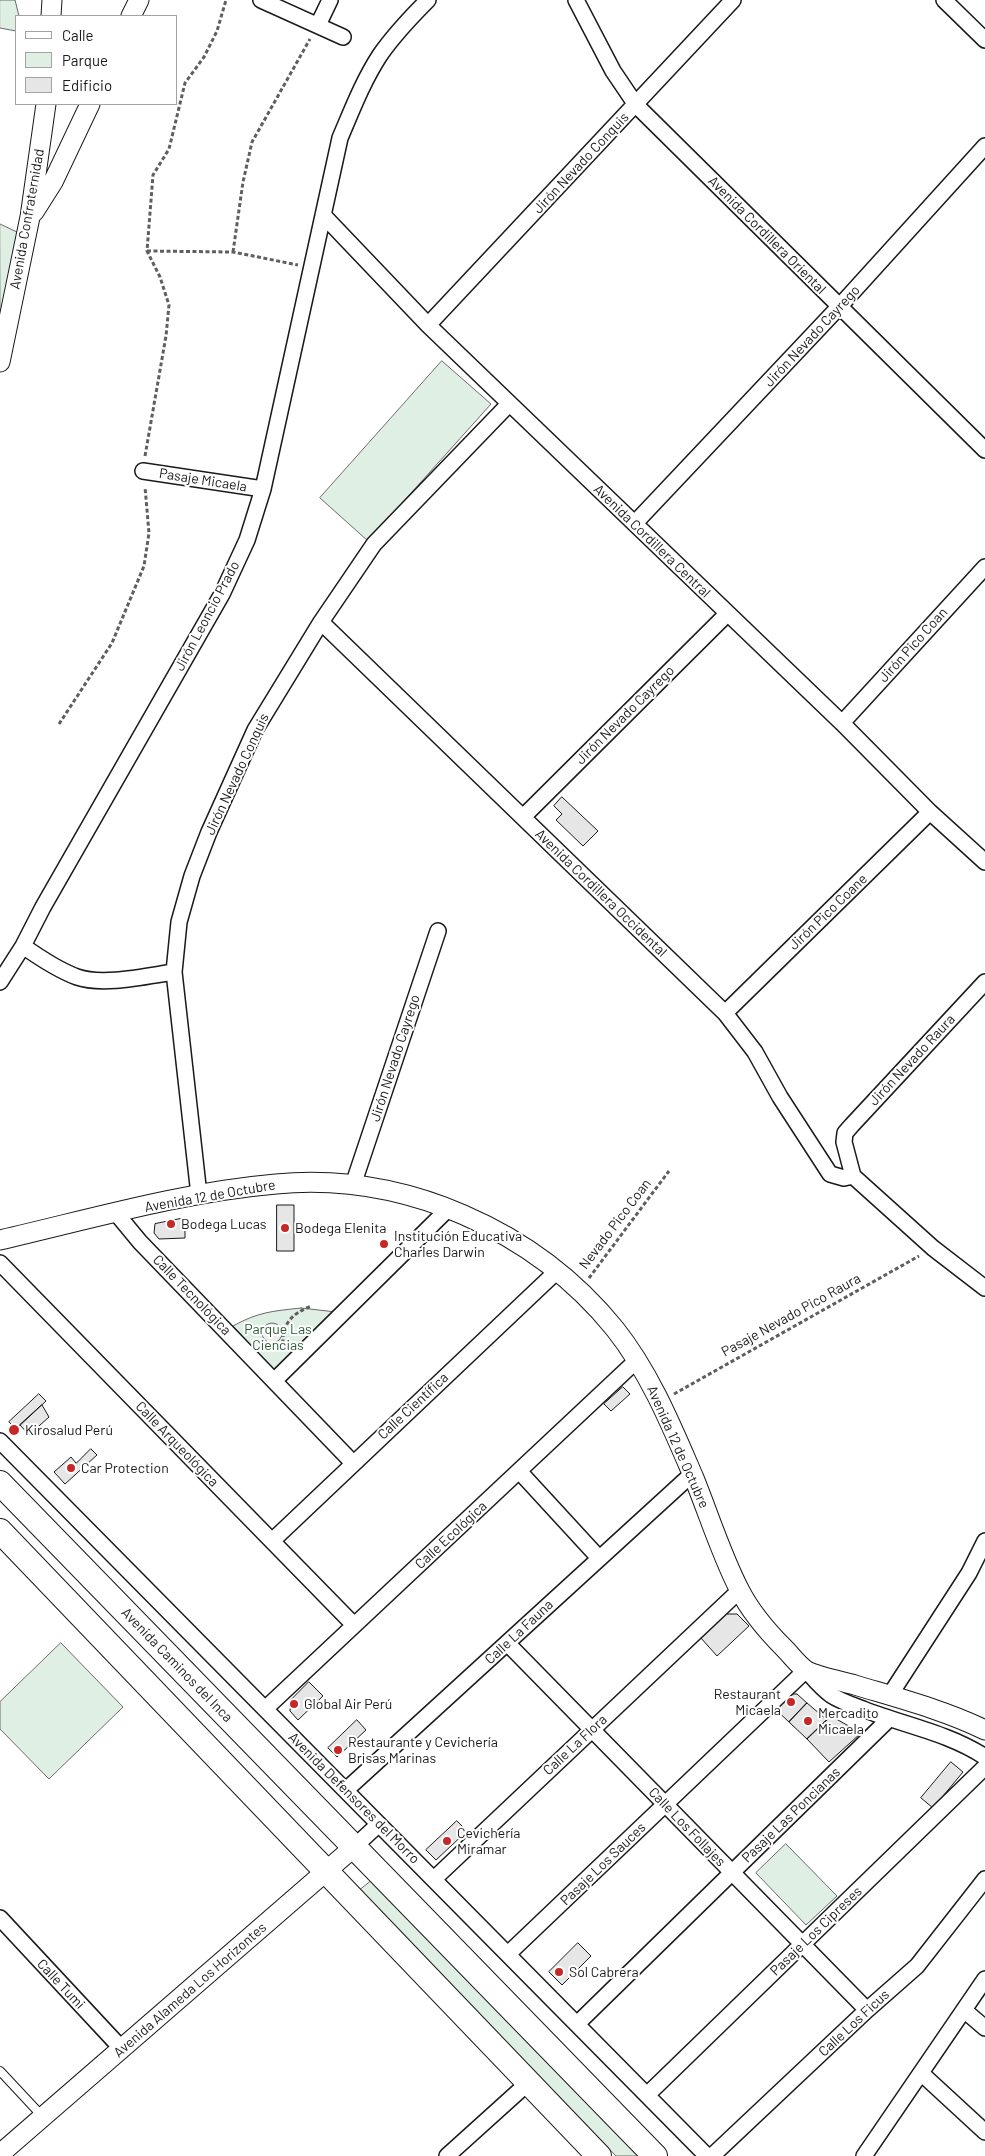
<!DOCTYPE html>
<meta charset="utf-8">
<style>
body{margin:0}
#map{position:relative;width:985px;height:2156px;overflow:hidden;background:#fff;font-family:Barlow,sans-serif}
canvas{display:block}
.legend{position:absolute;left:15px;top:15px;width:162px;height:90px;box-sizing:border-box;background:#fff;border:1px solid #a3a3a3;margin:0;padding:6px 9px;list-style:none;font-size:15px;color:#1a1a1a}
.legend li{display:flex;align-items:center;gap:10px;height:25px}
.legend b{width:25px;border:1px solid #a3a3a3}
</style>
<div id="map">
<canvas width="985" height="2156"></canvas>
<ul class="legend">
<li><b style="height:6px;background:#fff"></b>Calle</li>
<li><b style="height:14px;background:#e0efe3"></b>Parque</li>
<li><b style="height:14px;background:#e6e6e6"></b>Edificio</li>
</ul>
</div>
<script>
const c = document.querySelector('canvas').getContext('2d');
c.lineJoin = 'round';
function fillPath(path, color) { c.fillStyle = color; c.fill(path, 'evenodd'); }
function strokePath(path, color, width, dash) { c.strokeStyle = color; c.lineWidth = width; c.lineCap = dash ? 'butt' : 'round'; c.setLineDash(dash || []); c.stroke(path); }
function write(font, color, halo, rows, align = 'center') {
  c.font = font + ' Barlow,sans-serif'; c.lineWidth = 4; c.setLineDash([]); c.textBaseline = 'middle'; c.strokeStyle = halo; c.fillStyle = color; for (const [text, x, y, turn = 0] of rows) {
    c.save(); c.translate(x, y); c.rotate((+turn || 0) * Math.PI / 180); c.textAlign = isNaN(turn) ? turn : align; if (halo) c.strokeText(text, 0, 0); c.fillText(text, 0, 0); c.restore();
  }
}
const green = new Path2D(`
 M0 0H15L19 16H16V31L0 28Z
 M0 224 19 233 0 331Z
 M442 361 491 404 368 541 320 498Z
 M301 1308 336 1312 277 1370 270 1367 233 1326C258 1312 273 1311 301 1308Z
 M61 1643 123 1707 49 1779 0 1729V1702Z
 M786 1844 837 1896 806 1925 756 1873Z
 M375 1878 645 2156H616L360 1890Z`);
const parking = new Path2D(`
 M262 1333a10 10 0 1 1 20 0a10 10 0 1 1-20 0Z`);
const building = new Path2D(`
 M562 797 598 831 583 846 556 820 562 814 554 806Z
 M277 1205H294V1251H277Z
 M185 1218V1238L159 1239 154 1233 155 1224Z
 M623 1387 630 1394 611 1411 604 1404Z
 M39 1394 46 1401 16 1429 9 1422Z
 M42 1405 49 1417 29 1435 20 1425Z
 M91 1449 97 1455 65 1484 54 1472 71 1457 76 1463Z
 M726 1614H737L749 1626 717 1656 700 1637Z
 M309 1682 323 1696 298 1720 290 1711 291 1700Z
 M787 1694H797L807 1703 789 1722 774 1708Z
 M807 1703 827 1720 807 1739 789 1722Z
 M831 1716 861 1733 829 1762 807 1739Z
 M357 1720 366 1730 337 1757 328 1748Z
 M951 1762 963 1772 933 1808 921 1798Z
 M457 1821 467 1831 436 1860 426 1850Z
 M578 1943 591 1956 562 1985 549 1972Z`);
const path = new Path2D(`
 M147 251 233 252 298 265
 M233 252 243 182 252 142 310 39
 M145 456 166 336 169 305 160 277 147 251 153 175 169 149 185 83 204 57 217 31 226 0
 M59 724 112 643 144 566 149 533 145 487
 M589 1278 669 1171
 M284 1350C279 1327 291 1313 312 1306
 M674 1394 919 1256`);
const service = new Path2D(`
 M0 2071 43 2117`);
const minor = new Path2D(`
 M261 0 343 37
 M576 0 613 71 636 105 985 450
 M944 0 985 40
 M318 25 330 0
 M323 215 428 325 842 723 930 812 985 862
 M428 325 733 0
 M143 471 263 489
 M635 523 839 307 985 146
 M321 622 725 1013 755 1052 780 1097 830 1174 844 1178 853 1176
 M842 723 985 567
 M523 817 727 614
 M23 946C40 958 58 970 77 977 103 986 146 976 174 972
 M0 982 23 946 43 907 222 594 247 540 263 489 340 138C352 110 363 81 380 55 394 35 411 17 428 0
 M985 982 852 1125 845 1133 844 1142 853 1176 933 1248 985 1288
 M725 1013 930 812
 M353 1185 438 931
 M199 1195 174 972 179 922 192 876 209 832 255 730 321 622 374 544 509 404
 M116 1213 140 1242 353 1463
 M0 1263 354 1625
 M274 1381 449 1208
 M0 1441 707 2156
 M519 1471 599 1558
 M272 1541 556 1272
 M507 1643 867 2010
 M890 1695 969 1573 985 1541
 M265 1709 636 1361
 M346 1790 692 1474
 M354 1847 379 1824
 M434 1879 740 1590
 M0 1918 122 2049
 M508 1954 806 1670C814 1679 821 1688 831 1695 840 1701 852 1705 863 1709 903 1725 949 1733 985 1757
 M964 2010 985 2028
 M577 2024 889 1719
 M921 2073 985 2132
 M647 2095 985 1767
 M447 2156 529 2082
 M712 2156 867 2010 917 1966 985 1879
 M864 2156 985 1979`);
const tertiary = new Path2D(`
 M51 16 52 0
 M131 16 139 0
 M34 212 53 182 90 104
 M0 362 30 217 46 104
 M0 1240C91 1219 183 1192 276 1184 404 1172 535 1230 615 1329 650 1373 672 1427 694 1478 709 1515 721 1554 739 1589 750 1611 767 1631 784 1648 791 1655 799 1666 807 1671 819 1677 841 1681 855 1685 898 1698 944 1710 985 1730
 M0 2154 354 1847`);
const primary = new Path2D(`
 M0 1483 655 2156
 M0 1531 599 2156`);
const markers = [
 [171,1224,5,"#c62828"],
 [285,1228,5,"#c62828"],
 [384,1244,5,"#c62828"],
 [14,1430,6,"#c62828"],
 [71,1468,5,"#c62828"],
 [791,1702,5,"#c62828"],
 [294,1704,5,"#c62828"],
 [808,1721,5,"#c62828"],
 [338,1750,5,"#c62828"],
 [447,1841,5,"#c62828"],
 [559,1972,5,"#c62828"]
];
const streetNames = [
 ["Jirón Nevado Conquis",581,163,-47],
 ["Avenida Confraternidad",27,219,-80],
 ["Avenida Cordillera Oriental",767,235,45],
 ["Jirón Nevado Cayrego",812,336,-47],
 ["Pasaje Micaela",203,480,9],
 ["Avenida Cordillera Central",652,541,44],
 ["Jirón Leoncio Prado",207,616,-62],
 ["Jirón Pico Coan",913,645,-48],
 ["Jirón Nevado Cayrego",625,715,-45],
 ["Jirón Nevado Conquis",237,774,-65],
 ["Avenida Cordillera Occidental",601,893,44],
 ["Jirón Pico Coane",828,912,-44],
 ["Jirón Nevado Cayrego",395,1058,-72],
 ["Jirón Nevado Raura",912,1060,-47],
 ["Avenida 12 de Octubre",210,1196,-10],
 ["Nevado Pico Coan",615,1224,-53],
 ["Calle Tecnológica",192,1295,46],
 ["Pasaje Nevado Pico Raura",791,1315,-29],
 ["Calle Científica",413,1406,-43],
 ["Calle Arqueológica",177,1444,46],
 ["Avenida 12 de Octubre",678,1447,66],
 ["Calle Ecológica",451,1535,-43],
 ["Calle La Fauna",519,1632,-43],
 ["Avenida Caminos del Inca",177,1665,46],
 ["Calle La Flora",575,1745,-43],
 ["Avenida Defensores del Morro",354,1798,45],
 ["Pasaje Las Poncianas",791,1815,-44],
 ["Calle Los Follajes",687,1827,46],
 ["Pasaje Los Sauces",603,1864,-44],
 ["Pasaje Los Cipreses",816,1931,-44],
 ["Calle Tumi",61,1984,47],
 ["Avenida Alameda Los Horizontes",190,1990,-41],
 ["Calle Los Ficus",854,2023,-43]
];
const poiNames = [
 ["Bodega Lucas",181,1224],
 ["Bodega Elenita",295,1228],
 ["Institución Educativa",394,1236],
 ["Charles Darwin",394,1252],
 ["Kirosalud Perú",25,1430],
 ["Car Protection",81,1468],
 ["Restaurant",781,1694,"right"],
 ["Micaela",781,1710,"right"],
 ["Global Air Perú",304,1704],
 ["Mercadito",818,1713],
 ["Micaela",818,1729],
 ["Restaurante y Cevichería",348,1742],
 ["Brisas Marinas",348,1758],
 ["Cevichería",457,1833],
 ["Miramar",457,1849],
 ["Sol Cabrera",569,1972]
];
const parkNames = [
 ["Parque Las",278,1329],
 ["Ciencias",278,1345]
];
fillPath(green, '#e0efe3');
strokePath(green, '#6a6a6a', 1);
fillPath(parking, '#ededed');
strokePath(parking, '#6a6a6a', 1);
fillPath(building, '#e6e6e6');
strokePath(building, '#1a1a1a', 1);
strokePath(service, '#1a1a1a', 10);
strokePath(minor, '#1a1a1a', 18);
strokePath(tertiary, '#1a1a1a', 21);
strokePath(primary, '#1a1a1a', 26);
strokePath(path, '#5f5f5f', 3, [4, 2.5]);
strokePath(service, '#fff', 8);
strokePath(minor, '#fff', 15);
strokePath(tertiary, '#fff', 19);
strokePath(primary, '#fff', 24);
for (const [x, y, r, color] of markers) { const dot = new Path2D(); dot.arc(x, y, r, 0, 2 * Math.PI); c.fillStyle = color; c.fill(dot); strokePath(dot, '#fff', 2); }
write('14px', '#1a1a1a', '#fff', streetNames);
write('14px', '#1a1a1a', '#fff', poiNames, 'left');
write('14px', '#2b5a34', '#fff', parkNames);
</script>
